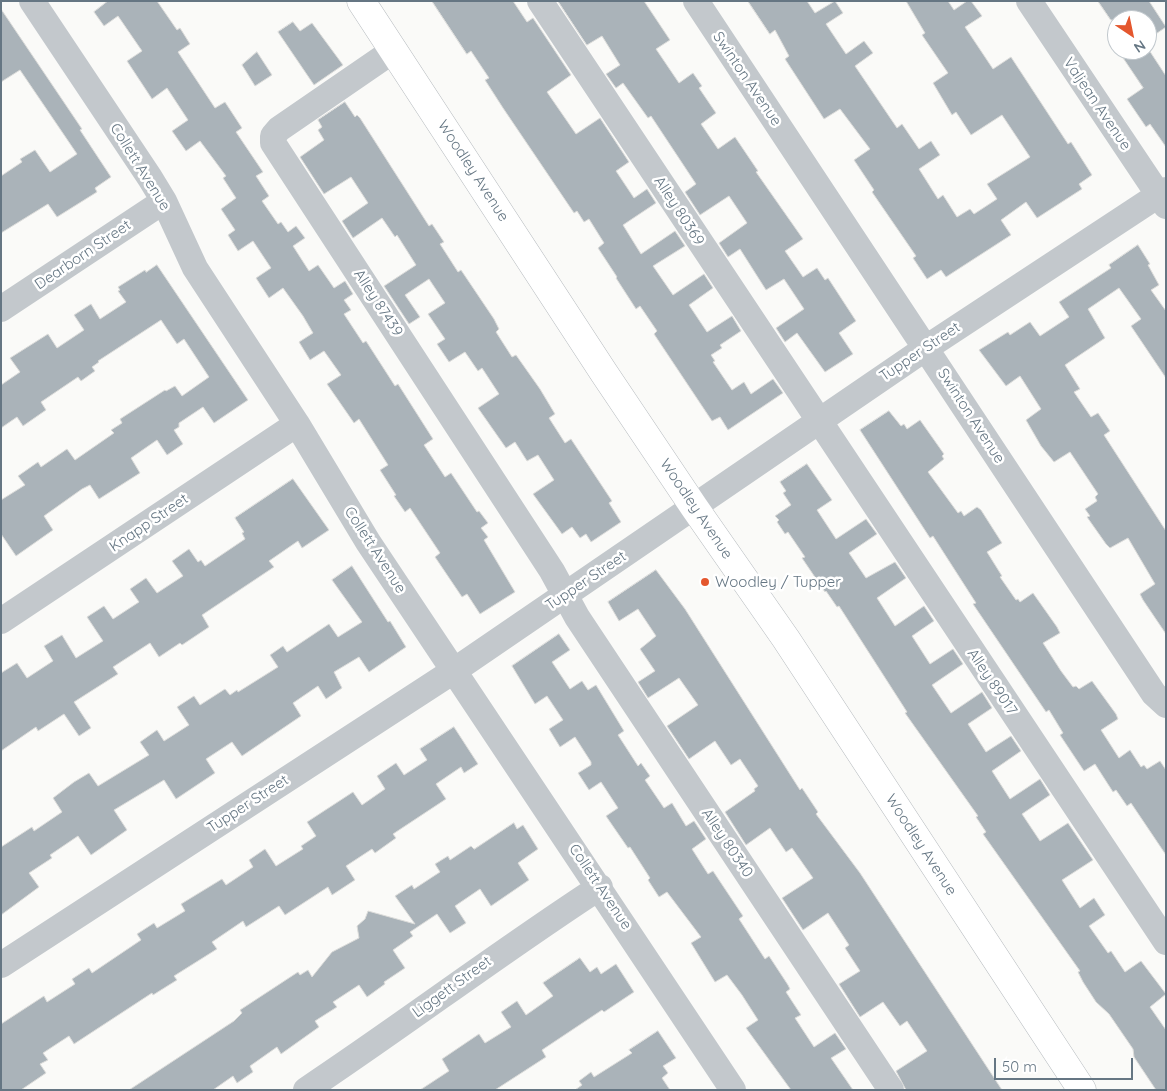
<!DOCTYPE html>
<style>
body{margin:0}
#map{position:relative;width:1167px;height:1091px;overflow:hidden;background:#fafaf8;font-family:Quicksand,sans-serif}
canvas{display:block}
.frame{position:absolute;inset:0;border:2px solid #657683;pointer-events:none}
.north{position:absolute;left:1107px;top:10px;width:50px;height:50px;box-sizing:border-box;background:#fff;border:1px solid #c1c8cd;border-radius:50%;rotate:146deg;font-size:14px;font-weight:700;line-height:20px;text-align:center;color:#657683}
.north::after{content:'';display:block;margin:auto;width:18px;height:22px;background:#e4572e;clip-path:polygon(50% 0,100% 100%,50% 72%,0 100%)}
.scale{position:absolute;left:994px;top:1058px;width:139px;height:22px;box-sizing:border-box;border:2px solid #657683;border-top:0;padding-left:6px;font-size:15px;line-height:18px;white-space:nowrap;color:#657683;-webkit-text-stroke:4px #fff;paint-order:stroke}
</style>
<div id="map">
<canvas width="1167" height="1091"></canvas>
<div class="frame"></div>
<div class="north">N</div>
<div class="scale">50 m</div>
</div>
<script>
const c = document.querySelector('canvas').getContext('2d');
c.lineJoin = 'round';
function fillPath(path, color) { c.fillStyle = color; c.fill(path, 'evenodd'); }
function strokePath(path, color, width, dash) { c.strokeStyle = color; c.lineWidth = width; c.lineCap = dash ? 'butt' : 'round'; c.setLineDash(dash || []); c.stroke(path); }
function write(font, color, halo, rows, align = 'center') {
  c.font = font + ' Quicksand,sans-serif'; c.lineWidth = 5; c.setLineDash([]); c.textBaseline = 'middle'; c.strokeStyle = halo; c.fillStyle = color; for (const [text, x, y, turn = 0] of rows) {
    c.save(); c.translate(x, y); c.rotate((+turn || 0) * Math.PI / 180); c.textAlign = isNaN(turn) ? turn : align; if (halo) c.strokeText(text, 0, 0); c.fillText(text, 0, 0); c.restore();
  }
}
const building = new Path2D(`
 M108 1H157L177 30 180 28 190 44 178 52 215 108 225 102 242 128 236 132 263 172 256 176 269 196 262 201 278 224 281 222 288 232 296 226 305 238 293 246 309 271 318 265 334 288 345 281 353 294 344 300 351 310 344 314 363 343 366 341 395 386 398 384 433 439 424 445 445 477 451 473 477 512 479 511 488 523 481 528 488 537 484 540 515 592 480 614 467 594 462 597 435 557 440 553 410 508 405 512 394 496 396 495 380 470 388 465 359 419 354 423 327 384 341 375 324 351 310 360 299 342 313 333 303 316 283 288 269 298 256 278 271 268 253 241 238 251 228 235 235 230 221 209 236 198 223 178 226 176 200 141 186 151 172 131 188 120 167 88 152 99 127 61 142 51 118 16 104 26 94 12Z
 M432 1H513L527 22 533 18 571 75 547 92 576 134 600 118 629 162 616 171 634 198 647 189 656 203 623 225 641 254 675 231 685 246 653 266 673 295 704 274 713 288 689 305 707 332 732 316 741 331 720 345 722 348 711 355 715 361 713 362 732 390 744 382 751 394 773 379 783 393 728 430 720 417 712 421 654 334 657 331 640 306 636 309 616 278 617 277 598 248 604 243 589 219 584 222 577 211 574 213 503 108 485 80 489 78 471 51 467 54Z
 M558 1H644L670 40 656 49 679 83 693 73 702 86 699 88 716 113 701 124 718 149 735 137 758 171 756 172 803 239 785 251 803 277 817 268 825 280 828 278 856 321 839 333 853 354 825 372 797 333 785 342 776 328 804 309 784 279 766 290 740 249 728 257 719 243 747 223 729 196 700 215 685 192 696 184 651 116 648 118 623 83 616 88 606 74 620 65 602 36 587 45Z
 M748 1H807L815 13 835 1 843 13 826 24 846 54 864 41 873 53 855 66 897 128 902 124 919 149 931 141 940 155 919 169 938 199 943 195 957 217 970 209 974 214 997 199 987 184 1030 157 1002 115 971 135 956 112 952 115 933 83 948 73 922 35 925 33 906 1H948L954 10 967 1H971L982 16 965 27 993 69 1011 57 1068 144 1071 142 1092 175 1079 184 1082 189 1037 218 1026 202 1001 220 1011 235 946 277 941 270 927 279 913 258 916 256 872 192 874 190 854 160 870 149 840 109 824 119 785 59 789 56 775 30 770 34Z
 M1098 1H1149L1166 27 1147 40V20H1111Z
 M1 9 82 129 80 130 111 177 95 188 97 192 57 217 48 204 1 233V176L22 162 20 159 35 150 50 172 77 154 20 70 1 82Z
 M293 22 300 31 312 23 343 65 314 85 278 32Z
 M1118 50H1149L1166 76V147L1150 124 1146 127 1127 99 1143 88Z
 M257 52 272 75 255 86 242 65Z
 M345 102 355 117 357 115 360 118 429 226 432 224 444 242 440 244 458 272 461 270 494 319 499 329 496 332 512 357 516 355 540 389 555 414 549 418 565 443 571 439 612 501 609 503 621 522 591 542 586 534 580 538 572 527 562 534 533 494 554 480 538 455 527 461 515 442 506 448 478 408 499 394 482 368 478 371 465 352 449 362 437 344 445 339 428 314 445 303 429 279 405 295 420 317 409 324 384 286 416 265 397 235 395 237 382 218 353 238 342 221 368 203 351 177 324 194 300 157 324 140 318 130 322 127 318 120Z
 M1138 245 1150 264 1148 265 1159 285 1151 290 1166 311V378L1131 326 1141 319 1119 288 1088 309 1105 338 1065 365 1080 389 1074 392 1091 417 1098 413 1110 431 1104 435 1166 531V634L1143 600 1140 594 1155 584 1128 538 1110 548 1106 544 1087 517 1090 516 1085 509 1097 501 1095 497 1098 494 1070 452 1054 462 1041 446 1026 420 1041 409 1020 376 1006 386 979 350 1008 332 1010 335 1030 322 1040 336 1069 317 1059 302 1111 268 1109 265Z
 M157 265 248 400 214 423 203 407 179 423V427L174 430 183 444 167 455 157 440 131 458 140 473 99 499 90 485 82 489 44 516 53 530 16 556 1 534V500L25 485 18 476 38 462 41 467 67 449 75 460 114 433 111 430 122 423 120 419 165 390 166 391 175 386 182 396 209 377 184 339 177 344 161 320 98 361 99 362 92 367 95 371 81 381 78 377 41 402 46 410 23 426 17 417 1 428V385L20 372 10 358 48 334 57 348 84 330 74 315 91 304 100 319 126 302 118 291 120 290 118 287 145 270 146 272Z
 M889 411 901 426 904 424 907 429 920 420 944 454 942 456 944 459 928 472 958 513 961 511 964 516 977 507 981 510 1002 543 987 552 1002 576 1000 577 1016 600 1018 599 1020 602 1033 593 1057 627 1060 633 1043 643 1061 671 1073 687 1076 686 1079 689 1092 681 1116 714 1118 719 1101 730 1119 758 1130 750 1141 767 1144 765 1147 769 1160 761 1166 770V855L1131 803 1127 806 1116 790 1113 792 1095 764 1084 771 1060 735 1063 733 1049 710 1046 712 973 604 976 603 933 536 930 538 860 430Z
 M807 464 832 500 817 510 836 539 866 519 877 534 849 553 866 578 895 562 906 578 877 598 895 626 924 606 934 621 912 636 930 664 953 649 963 664 932 685 951 713 982 692 992 708 968 724 986 752 1011 736 1021 751 992 771 1010 799 1040 779 1050 795 1022 814 1040 841 1068 823 1093 860 1062 880 1080 908 1094 898 1105 915 1089 926 1108 953 1111 951 1125 972 1141 961 1166 994 1150 1007 1166 1030V1090H1156L1134 1057 1133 1049 1109 1014 1096 1002 1083 982 1078 972 1080 971 983 834 986 832 976 817 978 816 905 713 907 712 839 606 837 607 826 591 825 592 802 558 805 557 788 532 785 534 777 522 779 520 775 516 791 505 783 493 786 491 780 482Z
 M293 479 329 530 302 548 298 541 269 561 274 567 202 615 209 627 182 645 180 643 159 657 150 643 113 667 118 674 74 702 91 728 79 736 64 714 38 731 36 727 1 751V673L17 663 27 678 53 661 44 646 62 635 76 658 103 641 87 617 104 606 113 619 139 602 130 589 146 578 157 593 183 576 172 561 189 549 198 562 201 560 205 566 245 539 242 533 244 532 235 518Z
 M352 566 388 622 390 621 406 647 369 672 359 657 334 672 342 688 326 699 318 686 293 703 301 716 242 756 232 742 206 759 215 773 176 799 164 780 114 810 127 830 91 855 78 836 50 855 52 858 29 873 39 887 1 915V847L32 827 34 831 62 812 53 798 74 782 89 773 98 786 149 755 140 742 157 730 164 741 189 725 177 707 194 696 200 705 225 689 230 695 237 690 238 692 278 667 270 655 283 646 287 652 329 624 338 637 362 622 332 580Z
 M656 570 685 609 800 790 802 788 818 812 816 814 860 873 1002 1090H906L896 1071 927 1051 907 1021 900 1026 883 1002 860 1017 839 984 860 971 845 948 849 945 828 913 803 930 782 898 813 878 792 848 786 852 770 828 746 845 725 812 755 791 754 789 758 786 740 759 731 765 715 741 689 759 667 726 698 705 679 678 648 698 638 682 655 671 640 649 656 636 638 609 619 621 608 602Z
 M559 634 570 650 552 662 570 689 582 681 588 690 596 685 624 731 618 735 638 766 641 763 650 776 645 780 664 808 672 803 686 826 694 821 706 839 692 849 708 874 713 871 743 916 739 919 765 959 769 956 788 985 790 989 786 992 801 1015 795 1018 814 1047 835 1033 846 1049 831 1058 853 1090H791L746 1028 758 1020 742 995 727 975 715 982 691 943 701 937 667 892 659 897 648 880 650 878 630 847 628 848 608 819 606 816 618 808 601 782 589 790 578 773 591 765V762L575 737 560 747 549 729 563 720 547 696 535 704 512 666Z
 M454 727 478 764 464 773 461 767 436 784 446 799 393 834 396 838 375 853 372 849 346 866 355 880 332 895 328 887 285 915 279 906 246 927 243 921 212 942 217 949 174 976 177 980 153 995 152 993 74 1044 69 1036 43 1053 48 1060 40 1064 46 1073 21 1090H1V1024L44 996 47 1002 75 984 72 979 89 968 92 973 141 940 137 934 154 923 157 928 185 911 181 904 199 893 222 879 226 885 253 867 249 860 265 849 276 866 303 849 301 846 316 836 307 822 353 792 362 805 385 789 377 776 396 763 404 775 427 760 420 749Z
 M514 823 517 829 523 825 538 849 518 863 529 880 491 906 480 889 455 906 466 923 450 933 437 914 410 932 413 936 393 950 405 968 384 982 385 984 367 997 359 985 333 1002 337 1007 315 1021 319 1027 281 1054 277 1047 250 1066 253 1072 237 1083 233 1076 213 1090H129L234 1021 242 1013 240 1010 298 972 300 975 308 970 312 977 332 952 359 938 357 926 365 919 368 911 415 924 395 896 412 885 414 889 440 872 435 864 448 856 450 860 471 846 474 849Z
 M580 958 590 972 597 967 601 974 616 964 634 992 604 1012 602 1010 542 1050 546 1057 495 1090H420L449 1071 442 1059 479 1034 485 1043 511 1027 501 1012 517 1001 526 1015 553 996 543 983Z
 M658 1031 676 1058 663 1066 668 1073 662 1078 670 1090H575L582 1085 579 1081 591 1072 594 1077 632 1053 629 1050Z`);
const minor = new Path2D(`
 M32 1 150 178 164 201 195 268 297 424 368 542 733 1090
 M540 1 1166 942
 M696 1 1154 694 1166 705
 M1029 1 1166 206
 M394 50 279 129 273 136V143L552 571 577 617 891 1090
 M1 309 164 201
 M1 621 297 424
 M1 965 455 670 926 348 1166 190
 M306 1090C405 1024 500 952 600 887`);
const major = new Path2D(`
 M361 1 604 373 694 507 786 639 1082 1090`);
const markers = [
 [705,582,5,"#e4572e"]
];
const streetNames = [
 ["Swinton Avenue",747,79,56],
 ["Valjean Avenue",1097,104,56],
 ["Collett Avenue",140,167,58],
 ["Woodley Avenue",473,171,57],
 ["Alley 80369",679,211,57],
 ["Dearborn Street",83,255,-34],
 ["Alley 87439",378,303,57],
 ["Tupper Street",920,352,-34],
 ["Swinton Avenue",971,416,57],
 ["Woodley Avenue",696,509,56],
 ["Knapp Street",149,523,-34],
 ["Collett Avenue",375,550,57],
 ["Tupper Street",586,581,-34],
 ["Alley 89017",992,682,56],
 ["Tupper Street",248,804,-33],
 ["Alley 80340",727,843,56],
 ["Woodley Avenue",921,845,57],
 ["Collett Avenue",600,887,56],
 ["Liggett Street",452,987,-36]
];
const poiNames = [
 ["Woodley / Tupper",715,582]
];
fillPath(building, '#aab3b9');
strokePath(building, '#dcdcda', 1);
strokePath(major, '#b5babe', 29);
strokePath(minor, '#c3c8cc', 26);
strokePath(major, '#fff', 28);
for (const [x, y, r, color] of markers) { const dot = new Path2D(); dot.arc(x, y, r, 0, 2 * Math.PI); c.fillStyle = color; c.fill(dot); strokePath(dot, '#fff', 2); }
write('15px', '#657683', '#fff', streetNames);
write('15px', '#657683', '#fff', poiNames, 'left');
</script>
